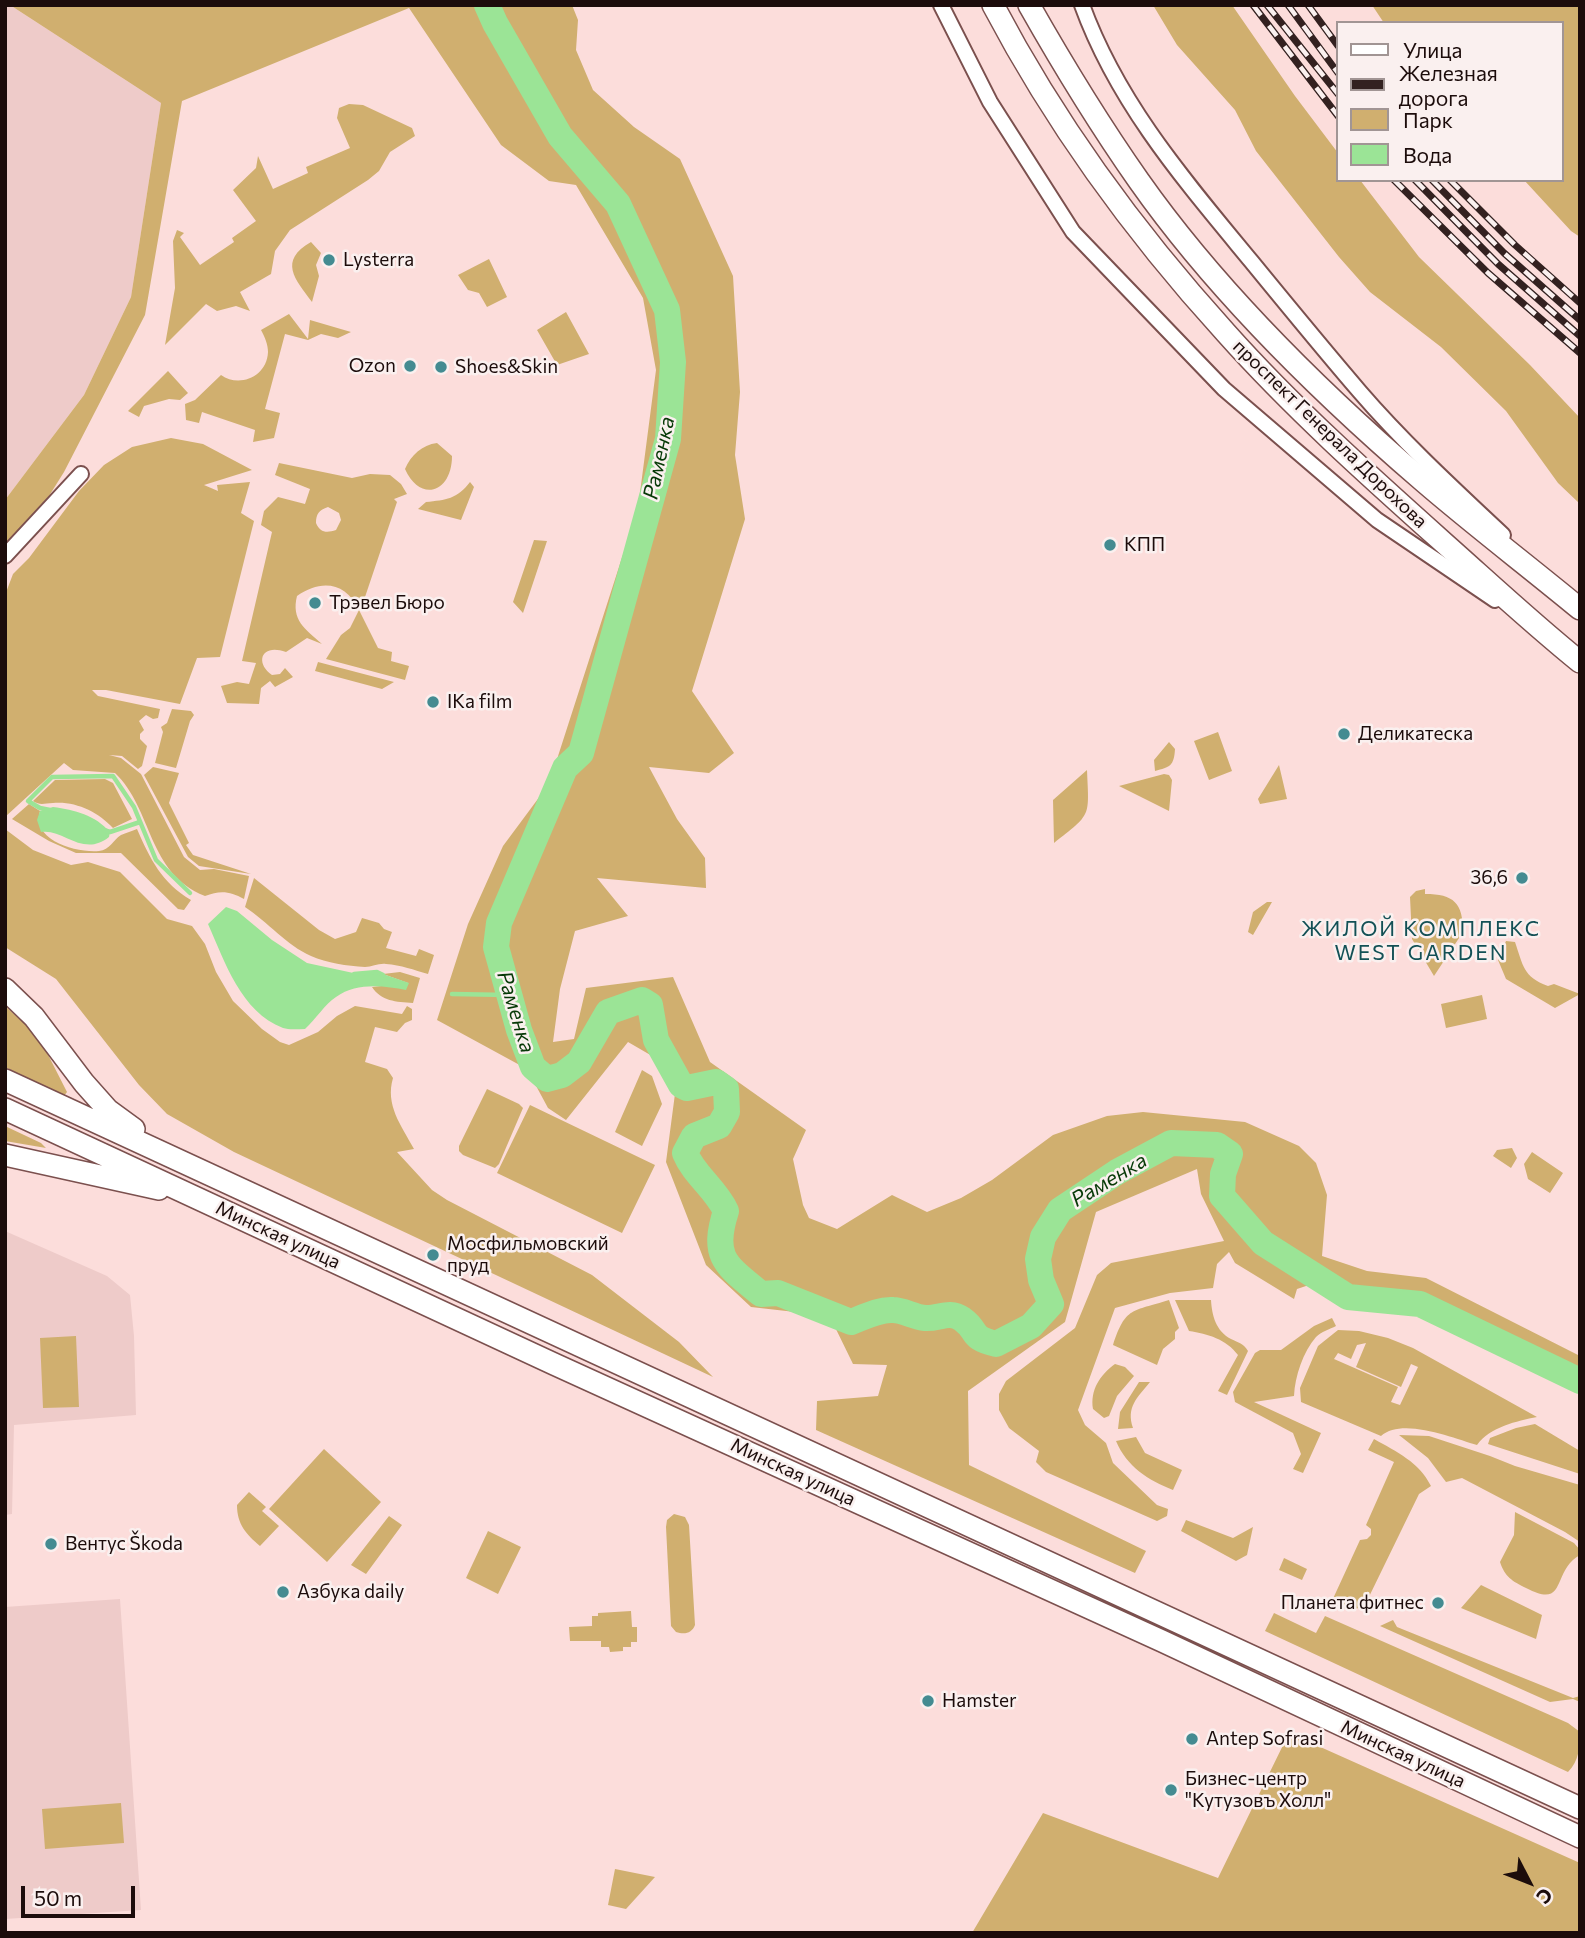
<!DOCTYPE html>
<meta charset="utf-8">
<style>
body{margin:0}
#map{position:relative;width:1585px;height:1938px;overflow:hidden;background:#fcdddb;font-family:Commissioner,sans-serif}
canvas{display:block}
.frame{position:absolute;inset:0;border:7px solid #1c0c0b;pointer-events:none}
.legend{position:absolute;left:1336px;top:21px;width:228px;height:161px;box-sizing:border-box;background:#faf0ef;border:2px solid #a19594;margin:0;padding:9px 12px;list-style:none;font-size:21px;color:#1c0c0b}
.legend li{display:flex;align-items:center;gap:14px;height:35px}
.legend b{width:35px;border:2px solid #a19594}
.north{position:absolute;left:1494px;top:1847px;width:70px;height:70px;-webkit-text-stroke:5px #faf0ef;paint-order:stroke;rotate:132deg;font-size:19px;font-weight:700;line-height:28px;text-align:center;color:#1c0c0b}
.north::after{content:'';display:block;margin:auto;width:24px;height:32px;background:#1c0c0b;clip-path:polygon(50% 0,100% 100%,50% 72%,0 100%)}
.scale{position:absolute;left:21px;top:1886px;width:114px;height:32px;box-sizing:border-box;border:4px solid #1c0c0b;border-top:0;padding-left:9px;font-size:21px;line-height:24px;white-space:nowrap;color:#1c0c0b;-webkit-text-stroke:5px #faf0ef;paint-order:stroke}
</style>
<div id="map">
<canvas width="1585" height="1938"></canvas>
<div class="frame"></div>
<ul class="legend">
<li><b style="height:9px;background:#fff"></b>Улица</li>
<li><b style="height:9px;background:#332120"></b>Железная дорога</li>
<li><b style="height:19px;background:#d0af6f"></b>Парк</li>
<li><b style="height:19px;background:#9be496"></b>Вода</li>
</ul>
<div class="north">С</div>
<div class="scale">50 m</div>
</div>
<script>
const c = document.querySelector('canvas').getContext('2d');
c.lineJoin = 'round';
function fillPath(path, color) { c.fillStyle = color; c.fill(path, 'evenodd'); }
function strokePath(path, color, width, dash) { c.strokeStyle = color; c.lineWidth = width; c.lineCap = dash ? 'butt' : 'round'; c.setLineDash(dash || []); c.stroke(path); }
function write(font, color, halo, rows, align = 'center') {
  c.font = font + ' Commissioner,sans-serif'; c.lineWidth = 5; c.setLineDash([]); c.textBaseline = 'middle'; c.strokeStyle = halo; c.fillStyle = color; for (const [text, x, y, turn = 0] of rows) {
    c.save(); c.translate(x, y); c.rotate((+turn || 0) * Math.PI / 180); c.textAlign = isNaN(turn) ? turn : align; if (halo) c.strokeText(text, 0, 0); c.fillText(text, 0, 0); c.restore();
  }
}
const built = new Path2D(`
 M5 5H10L161 103 131 297 84 395 5 500Z
 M5 1231 107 1276 130 1295 134 1336 136 1415 14 1425 12 1514 5 1515Z
 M120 1599 141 1910 5 1919V1607Z`);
const green = new Path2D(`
 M10 5H572L578 20 576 50 593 90 634 127 680 159 733 276 740 392 735 455 745 519 692 691 734 753 709 773 649 767 677 819 705 858 706 888 597 878 628 916 575 931 560 989 553 1042 574 1039 586 988 673 977 710 1062 806 1130 793 1159 803 1205 809 1218 837 1229 892 1195 927 1212 961 1198 992 1180 1053 1135 1107 1116 1143 1112 1245 1122 1299 1146 1316 1163 1327 1195 1322 1256 1367 1271 1426 1278 1580 1356V1381L1420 1304 1348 1297 1321 1281 1297 1289 1294 1299 1235 1263 1229 1252 1217 1264 1213 1288 1170 1293 1115 1308 1078 1410 1085 1425 1106 1443 1113 1463 1157 1505 1168 1509 1167 1516 1157 1521 1046 1472 1036 1462 1039 1451 1009 1428 999 1410V1394L1006 1381 1075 1328 1097 1275 1111 1263 1224 1241 1201 1194 1197 1169 1096 1212 1065 1322 968 1391 969 1465 1146 1551 1135 1573 816 1430 817 1401 878 1396 887 1365 853 1364 833 1323 795 1312 751 1307 706 1265 666 1162 678 1071 628 1042 566 1120 548 1108 527 1069 437 1020 468 924 503 846 549 784 638 508 656 370 643 298 576 185 549 181 501 145 409 8 182 101 145 315 64 472 49 496 5 544V500L84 395 131 297 161 103Z
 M1153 5H1232L1295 96 1338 153V180H1360L1419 257 1530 365 1580 418V504L1558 483 1506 411 1441 347 1370 292 1339 257 1256 151 1235 110 1177 45Z
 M1372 5H1580V237L1571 231 1524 180H1562V23H1384Z
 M349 104 363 105 412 128 415 136 390 152 379 171 368 180 290 230 275 251 271 274 240 292 250 311 236 306 217 311 206 304 165 345 175 288 173 241 177 230 184 233 180 237 200 265 234 242 232 238 256 221 233 190 256 168 258 156 273 189 308 173 306 167 350 148 337 118 339 108Z
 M311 242 321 253 316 265 319 276 312 302C295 279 278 261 311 242Z
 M489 259 507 297 487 307 479 293 468 290 458 275Z
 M566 312 589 354 557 365 537 330Z
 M289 314 308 339 310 320 351 332 338 338 321 334 308 340 285 334 265 409 280 413 274 438 253 442 255 430 202 412 199 423 186 420 185 404 195 400 221 375C239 388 267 377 268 352 268 345 265 337 261 330Z
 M168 371 188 393 180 400 169 399 144 406 139 417 128 411Z
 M171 438 203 444 252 470 204 485 218 491 217 485 250 482 241 513 254 521 220 657 197 658 180 704 106 690H92L98 696 160 709 158 718 153 719 146 715 139 721 144 730 140 734V739L147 746 142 766 138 769 122 756 109 755 121 758 141 774 184 857 200 870 214 869 249 876 244 899C230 891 220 890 205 896 147 873 153 809 115 773L73 770 64 763 5 817V595L13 574 29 558 79 491 104 465 132 447Z
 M437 443 452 456C452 493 420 503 405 469 411 455 422 445 437 443Z
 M279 463 352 478 370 474 390 475 401 484 407 494 394 499 397 502 365 597 368 606 359 610 378 648 392 652 391 661 409 666 405 680 326 659 341 635 350 628 359 610C346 582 321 579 297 596 291 620 305 629 322 644L307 638 286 652C262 643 254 662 272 675L280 674 285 668 293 677 275 687 270 681 261 688 259 704 227 703 221 686 237 682 249 684 256 663 242 661 272 532 261 525 264 511 278 497 305 504 310 489 275 475ZM328 507 339 513 341 520 336 530C327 533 320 533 316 523 316 514 319 510 328 507Z
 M470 482 474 487 461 520 418 509 426 502C446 500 457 499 470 482Z
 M534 540 547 541 523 613 513 602Z
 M318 662 394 682 382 689 315 671Z
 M172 709 191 711 194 715 190 721 176 768 155 763 163 732 161 727 167 723Z
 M1218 732 1232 771 1209 780 1194 741Z
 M1169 742 1175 749C1174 766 1170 767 1155 771L1154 760Z
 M1279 765 1287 799 1260 804 1258 799Z
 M153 767 179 773 169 803 189 843 186 845 193 855 251 874 199 866 188 857 144 775Z
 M1087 770C1089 818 1092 813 1054 843L1053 800Z
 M1164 774 1169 775 1172 780 1169 811 1119 786Z
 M105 779 113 783 132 819 113 828C98 812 76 801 53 803 44 803 41 806 33 801L55 780Z
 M29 804 40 811C31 840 75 853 99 851 110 850 113 840 121 835 126 833 132 831 137 829 150 859 162 883 191 900L184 910 178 909 121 853H76L49 841 12 819Z
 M5 829 33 850 71 865 88 862 120 872 167 919 192 926 205 944 216 972 233 1001 262 1029 280 1042 289 1045 318 1032 337 1016 355 1006 402 1014 407 1006 412 1009V1020L405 1023 397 1032 375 1027 365 1062 387 1069 393 1078C385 1105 401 1125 414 1149L397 1152 432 1190 447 1200 592 1275 679 1342 713 1377 234 1152 167 1114 139 1085 56 979 5 947Z
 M254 878 319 930 335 939 356 932 362 918 379 923 384 929 392 932 386 948 416 956 419 949 434 955 428 974C414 970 401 965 386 964 379 963 372 967 365 967 347 966 327 963 311 956 286 945 268 922 245 907Z
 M1425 889V894C1454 894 1463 903 1463 932L1434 976 1412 939 1410 897 1416 891Z
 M1267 902H1272L1253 935 1248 932 1253 912Z
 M1506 941 1515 942C1523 965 1523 977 1548 986L1554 984 1580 994 1555 1008 1506 979 1498 960Z
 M400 972 420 978 413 1003C396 1002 381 1001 372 987L408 983 383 974Z
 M1482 995 1487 1019 1446 1028 1441 1004Z
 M5 1006 39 1037 67 1092 64 1096 5 1067Z
 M642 1070 652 1076 662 1104 642 1146 615 1132Z
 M487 1089 519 1104 523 1108 499 1164 495 1168 463 1155 459 1151V1146Z
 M530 1105 655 1165 622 1233 497 1173Z
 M5 1126 41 1143 46 1148 5 1141Z
 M1512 1148 1517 1158 1511 1168 1493 1156 1497 1150Z
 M1532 1152 1563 1173 1550 1193 1528 1179 1524 1164Z
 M1169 1300 1179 1328 1175 1332V1339L1163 1349 1157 1365 1113 1345C1126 1306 1132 1312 1169 1300Z
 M1175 1300H1211C1212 1316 1216 1331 1231 1339 1239 1343 1243 1343 1248 1351L1227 1395 1218 1391 1238 1355C1226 1339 1208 1334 1189 1331Z
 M1332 1318 1336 1326C1330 1329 1321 1332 1316 1337 1303 1352 1295 1376 1294 1396L1254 1402 1321 1433 1303 1473 1293 1469 1301 1454 1293 1433 1235 1402 1233 1392 1255 1353 1260 1350H1281L1314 1326Z
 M1338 1330 1359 1331 1388 1338 1413 1348 1537 1417C1517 1421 1490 1427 1477 1445 1453 1438 1402 1417 1381 1436L1301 1402 1300 1388 1318 1346ZM1366 1343 1356 1367 1401 1387 1411 1364 1418 1367 1400 1405 1391 1402 1398 1387 1334 1359 1338 1353 1351 1359 1357 1345Z
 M76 1336 79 1407 43 1408 40 1338Z
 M1115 1364 1125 1367 1134 1376 1117 1396 1109 1416 1104 1418 1093 1409C1090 1390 1100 1375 1115 1364Z
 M1139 1382H1150C1137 1398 1126 1407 1133 1428L1118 1429 1120 1412Z
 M1535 1424 1580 1451V1474L1488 1444 1490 1438 1516 1428Z
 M1399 1435 1429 1436 1490 1456 1515 1466 1580 1485V1542L1565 1532 1462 1478 1446 1482 1428 1458Z
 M1136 1437 1145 1453 1182 1470 1173 1490C1148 1480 1127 1467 1116 1441Z
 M1374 1439C1397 1452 1419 1462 1431 1486L1419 1494 1364 1607 1349 1610 1331 1603 1360 1540 1367 1539 1371 1535V1529L1366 1525 1394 1462 1368 1450Z
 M324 1449 381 1502 327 1562 269 1509Z
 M249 1492 266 1507 262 1511 279 1526 260 1546C246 1534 237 1524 237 1505Z
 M1515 1512 1574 1543 1580 1550V1555C1551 1571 1568 1610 1526 1588 1512 1581 1505 1577 1500 1562L1514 1535Z
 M674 1514 685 1517 689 1525 695 1625C692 1633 685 1635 676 1632L671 1626 666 1527 667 1520Z
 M389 1516 402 1525 366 1574 351 1565Z
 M1186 1520 1233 1538 1253 1527 1247 1555 1236 1561 1181 1531Z
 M488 1531 521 1547 498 1594 466 1578Z
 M1284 1558 1307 1569 1302 1580 1279 1570Z
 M1481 1585 1542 1615 1536 1639 1461 1608Z
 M631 1611 632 1627H637V1642H631V1647H623V1651L610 1652 609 1647H601V1641H570L569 1627 592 1626V1616H598V1613Z
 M1274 1613 1316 1633 1325 1616 1568 1723 1580 1732C1580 1747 1579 1761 1568 1772L1265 1631Z
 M1393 1620 1397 1627 1573 1698 1580 1696V1702L1573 1699 1550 1702 1380 1626Z
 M1289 1733 1580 1863V1933H972L1043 1813 1218 1878Z
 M121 1803 124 1843 45 1849 42 1809Z
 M615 1869 655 1877 626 1909 608 1905Z`);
const water = new Path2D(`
 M53 807C75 810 95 815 110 832L109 837C83 858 63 828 41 832L37 820 40 811Z
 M226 907 237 911 272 940 307 963 358 974H383L409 983 406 990C384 986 357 982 336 997 325 1004 316 1019 305 1029 298 1029 289 1030 283 1028 241 1012 225 962 208 924Z`);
const stream = new Path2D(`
 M50 810 40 808 28 801 52 777 113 776 134 807 156 860 190 893
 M104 830 110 832 140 822
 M354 974 377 972 383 975
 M452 994 509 995`);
const river = new Path2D(`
 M487 5 495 23 560 136 618 204 667 310 673 362 668 439 581 753 565 768 499 923 496 947 519 1030 533 1067 547 1079 562 1075 579 1062 608 1012 642 1000 650 1005 656 1040 681 1085 687 1088 716 1082 726 1089 727 1112 719 1126 694 1136 685 1153C694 1175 715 1188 726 1211 711 1258 726 1265 761 1294L778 1293 851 1322C864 1317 879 1309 893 1310 903 1310 914 1317 925 1318 939 1319 949 1310 962 1319 980 1332 968 1337 996 1344L1031 1326 1051 1304 1041 1280 1038 1259 1043 1237 1060 1210 1117 1172 1171 1143 1217 1145 1230 1154 1223 1174 1222 1196 1263 1243 1348 1297 1420 1304 1580 1381`);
const minor = new Path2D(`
 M941 5 990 102 1073 232 1224 389 1377 520 1495 600
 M1082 5C1118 104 1185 181 1251 261 1287 305 1323 349 1360 392 1404 443 1454 489 1503 535
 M5 556 81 474`);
const secondary = new Path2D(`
 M993 5C1055 123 1136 234 1226 333 1293 408 1369 476 1444 543 1489 583 1533 624 1580 662
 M1029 5C1063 65 1099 124 1139 181 1215 289 1323 395 1423 481 1474 525 1528 566 1580 609
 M5 989 34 1017 84 1083 108 1110 134 1129
 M5 1080 1580 1808
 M5 1109 554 1364 1162 1641 1580 1837
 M5 1155 159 1189`);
const rail = new Path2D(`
 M1253 5 1338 116
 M1267 5 1338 94
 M1288 5 1338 73
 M1308 5 1338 46
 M1394 180 1488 273 1580 353
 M1415 180 1498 264 1580 336
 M1432 180 1504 253 1580 320
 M1450 180 1515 245 1580 303`);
const markers = [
 [329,260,7,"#448b91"],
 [410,366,7,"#448b91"],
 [441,367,7,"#448b91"],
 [1110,545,7,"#448b91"],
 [315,603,7,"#448b91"],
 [433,702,7,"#448b91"],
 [1344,734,7,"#448b91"],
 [1522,878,7,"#448b91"],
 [433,1255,7,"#448b91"],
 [51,1544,7,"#448b91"],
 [283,1592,7,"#448b91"],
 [1438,1603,7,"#448b91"],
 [928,1701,7,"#448b91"],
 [1192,1739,7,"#448b91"],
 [1171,1790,7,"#448b91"]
];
const poiNames = [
 ["Lysterra",343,260],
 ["Ozon",396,366,"right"],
 ["Shoes&Skin",455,367],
 ["КПП",1124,545],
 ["Трэвел Бюро",329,603],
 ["IKa film",447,702],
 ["Деликатеска",1358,734],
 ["36,6",1508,878,"right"],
 ["Мосфильмовский",447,1244],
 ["пруд",447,1266],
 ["Вентус Škoda",65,1544],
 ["Азбука daily",297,1592],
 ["Планета фитнес",1424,1603,"right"],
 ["Hamster",942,1701],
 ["Antep Sofrasi",1206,1739],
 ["Бизнес-центр",1185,1779],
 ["\"Кутузовъ Холл\"",1185,1801]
];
const streetNames = [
 ["проспект Генерала Дорохова",1330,434,44],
 ["Минская улица",278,1235,25],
 ["Минская улица",793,1472,25],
 ["Минская улица",1403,1754,25]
];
const waterNames = [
 ["Раменка",659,458,-78],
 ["Раменка",516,1012,73],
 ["Раменка",1109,1180,-31]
];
const neighbourhoodNames = [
 ["ЖИЛОЙ КОМПЛЕКС",1421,929],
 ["WEST GARDEN",1421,953]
];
fillPath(built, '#eecbc9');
fillPath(green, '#d0af6f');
fillPath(water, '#9be496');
strokePath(stream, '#9be496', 4.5);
strokePath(river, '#9be496', 26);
strokePath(minor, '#7b504e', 18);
strokePath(secondary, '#7b504e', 24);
strokePath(minor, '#fff', 14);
strokePath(secondary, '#fff', 21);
strokePath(rail, '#332120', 7);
strokePath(rail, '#faf0ef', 4.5, [13]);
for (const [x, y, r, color] of markers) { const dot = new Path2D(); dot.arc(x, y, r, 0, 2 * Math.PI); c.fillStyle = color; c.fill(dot); strokePath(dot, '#faf0ef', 2.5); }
write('19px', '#1c0c0b', '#faf0ef', poiNames, 'left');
write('19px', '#1c0c0b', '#faf0ef', streetNames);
write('italic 21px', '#073a07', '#faf0ef', waterNames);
c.letterSpacing = '2px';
write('21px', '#135055', '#faf0ef', neighbourhoodNames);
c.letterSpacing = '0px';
</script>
